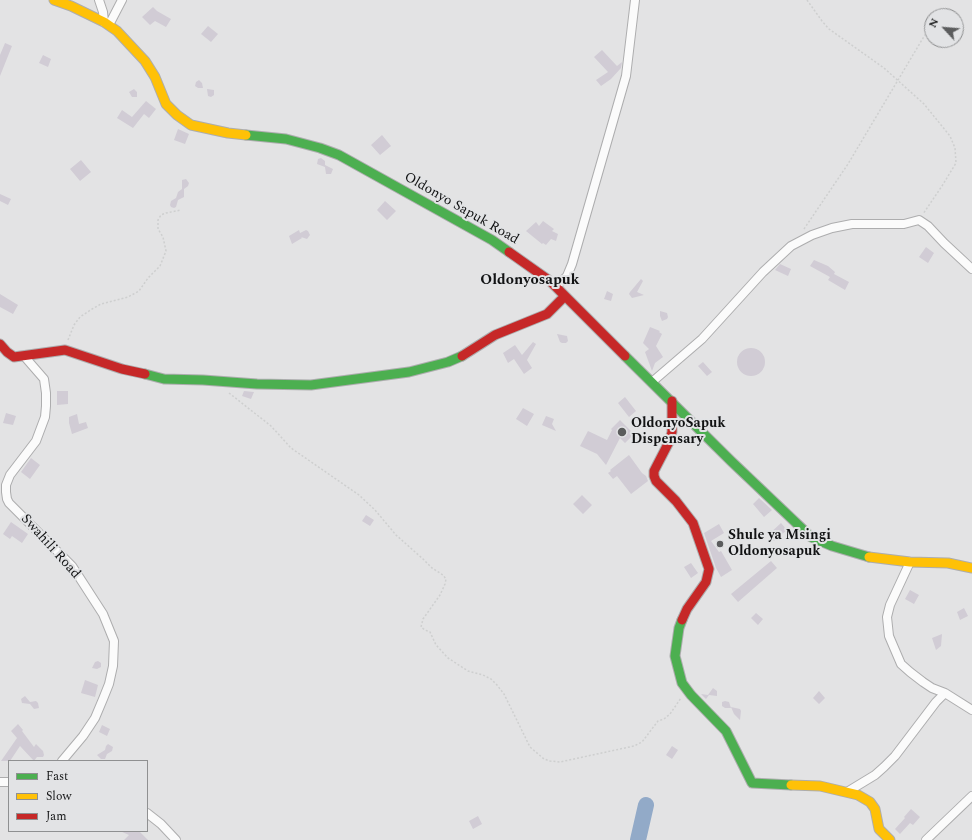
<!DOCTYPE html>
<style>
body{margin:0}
#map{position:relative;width:972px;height:840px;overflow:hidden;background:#e3e3e4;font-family:Spectral,serif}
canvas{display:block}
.legend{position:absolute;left:8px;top:760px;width:140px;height:72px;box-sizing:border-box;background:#e2e3e5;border:1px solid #8f9091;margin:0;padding:5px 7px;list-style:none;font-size:12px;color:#121314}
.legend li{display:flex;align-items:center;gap:8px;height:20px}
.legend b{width:20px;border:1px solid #8f9091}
.north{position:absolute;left:924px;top:8px;width:40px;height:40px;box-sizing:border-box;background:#e2e3e5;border:1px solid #8f9091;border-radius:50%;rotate:296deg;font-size:11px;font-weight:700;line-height:16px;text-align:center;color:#121314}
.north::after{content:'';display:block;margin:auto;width:14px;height:18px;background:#5b5c5d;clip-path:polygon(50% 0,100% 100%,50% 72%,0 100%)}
</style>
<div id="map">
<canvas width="972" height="840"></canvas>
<ul class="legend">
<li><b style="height:5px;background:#4caf50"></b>Fast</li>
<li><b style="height:5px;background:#ffc107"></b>Slow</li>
<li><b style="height:5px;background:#c62828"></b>Jam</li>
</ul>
<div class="north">N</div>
</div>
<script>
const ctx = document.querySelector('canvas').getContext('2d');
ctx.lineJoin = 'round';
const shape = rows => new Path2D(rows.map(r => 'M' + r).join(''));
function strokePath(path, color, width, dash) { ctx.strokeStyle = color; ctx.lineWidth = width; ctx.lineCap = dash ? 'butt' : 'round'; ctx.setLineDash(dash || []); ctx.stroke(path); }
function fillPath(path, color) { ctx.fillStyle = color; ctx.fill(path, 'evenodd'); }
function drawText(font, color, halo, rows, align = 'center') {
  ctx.font = font + ' Spectral,serif'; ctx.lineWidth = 4; ctx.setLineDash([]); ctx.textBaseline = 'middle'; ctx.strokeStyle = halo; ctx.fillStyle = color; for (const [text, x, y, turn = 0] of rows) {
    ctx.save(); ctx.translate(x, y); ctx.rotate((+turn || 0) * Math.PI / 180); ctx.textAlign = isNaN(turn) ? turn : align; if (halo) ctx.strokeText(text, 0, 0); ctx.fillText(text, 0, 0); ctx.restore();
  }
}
strokePath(shape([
 [638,840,646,805]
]), '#92aac8', 16);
fillPath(shape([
 [153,7,157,11,171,19,166,27,155,21,150,25,142,17],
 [208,26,218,34,211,42,201,34],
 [5,43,12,46,0,76,0,55],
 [602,50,617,66,622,62,621,68,611,79,601,86,596,80,608,72,594,57],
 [43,55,51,59,48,67,39,63],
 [199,80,202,83,203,88,198,88,195,86,196,82],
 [134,89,137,92,137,97,132,97,129,92],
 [207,89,214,90,214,95,211,97,208,96],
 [146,101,156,109,149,118,144,114,133,128,117,118,122,110,132,117],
 [178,129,189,134,185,144,174,140],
 [382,135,391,146,380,155,371,145],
 [321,158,325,161,325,165,333,169,331,174,326,174,325,167,317,164,318,159],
 [81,160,91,172,80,181,70,169],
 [186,179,189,183,188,186,184,189,184,197,178,200,176,207,174,208,171,207,170,205,171,201,176,198,178,192,182,189,182,180],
 [0,194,11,199,8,205,0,201],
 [385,201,396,211,387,220,377,210],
 [543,221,554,229,552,231,558,234,556,241,551,239,546,245,543,243,542,244,526,231,536,222,539,226],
 [299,230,300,233,306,230,308,231,310,235,307,239,301,237,302,238,292,244,289,236],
 [926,247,934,253,928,263,919,257],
 [814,260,828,266,835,272,834,274,849,282,845,290,828,280,830,277,810,266],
 [780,264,791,269,788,276,775,270],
 [641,279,643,281,637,292,644,295,632,298,629,294,630,292],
 [607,291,613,294,611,301,604,299],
 [0,294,18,305,13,314,0,307],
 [660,311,667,313,668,317,667,319,662,321,660,316],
 [650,327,660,331,659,332,662,334,656,346,663,357,655,363,652,371,645,352,649,349,643,343],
 [557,334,567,336,568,341,566,343,562,343,560,342],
 [533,342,536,344,527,360,532,368,524,374,514,359,508,363,503,353,515,345,522,355],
 '737 362a14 14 0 1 1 28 0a14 14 0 1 1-28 0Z',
 [703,362,712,372,707,376,698,366],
 [57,391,68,391,68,404,57,405],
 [244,391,254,392,251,399,242,396],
 [625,397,636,411,629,417,618,403],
 [523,408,534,414,527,426,516,419],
 [6,413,16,416,13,425,3,423],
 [77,414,79,424,86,422,88,428,72,434,69,423,69,417],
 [546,416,554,419,552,424,556,431,542,425],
 [620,420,634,434,625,443,620,438,606,465,597,454,580,446,588,431,607,440,612,430,611,429],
 [629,455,642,473,646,476,648,481,631,494,617,476,613,479,608,473,611,471,610,470],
 [31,458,40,465,30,479,21,472],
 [582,495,592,505,583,514,573,504],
 [759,498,772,510,764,517,753,504],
 [366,515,374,520,370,526,362,521],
 [11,522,28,534,22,543,12,536,10,539,3,534],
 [781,523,787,530,774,541,768,535],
 [719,524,724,533,711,541,719,552,721,551,732,570,721,577,716,568,704,533],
 [771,561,777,568,738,602,731,594],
 [691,563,698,573,691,578,684,567],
 [910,590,919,595,914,604,905,599],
 [964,608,968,616,960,620,957,612],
 [756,613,763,619,758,625,751,618],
 [942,634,941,646,936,650,932,638],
 [98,661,101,663,101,667,97,669,92,668,95,662],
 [85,680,98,685,95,697,81,693],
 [713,688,717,691,717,696,709,695,706,699,701,694,708,695],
 [819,691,825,698,819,704,813,698],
 [25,696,30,702,36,701,38,703,39,708,34,709,30,704,22,703,21,699],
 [725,701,729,702,731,708,725,708,722,706,722,702],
 [731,707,740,709,741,711,740,720,734,714],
 [18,724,23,730,22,731,34,747,36,744,43,751,44,755,43,757,37,757,34,761,20,746,10,761,1,761,17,738,11,731],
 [102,725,110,729,107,736,99,732],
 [108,744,113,747,112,751,107,754,105,759,101,759,97,755,105,750,106,746],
 [672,746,678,750,672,759,666,755],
 [911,809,920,817,913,825,910,823,900,834,895,829,905,818,904,817],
 [478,816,482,824,473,829,469,821],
 [120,831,139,831,148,840,124,840,129,835]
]), '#d1ccd5');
const street = shape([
 [99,0,103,12,104,22],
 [109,25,122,0],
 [550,281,561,282,567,276,572,264,626,76,635,0],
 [24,356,44,379,46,393,46,406,45,417,36,441,10,475,6,485,6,492,7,499,9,503,72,566,103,614,114,641,113,666,109,684,103,699,95,718,83,736,62,761],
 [652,382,702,339,763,272,791,246,812,235,832,228,852,224,904,224,919,220,928,226,944,243,972,269],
 [910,562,890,605,887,617,889,636,901,664,910,672,923,682,932,688,945,693],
 [0,782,9,782],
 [847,792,875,775,884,767,895,756,936,702,945,693,972,710],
 [147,813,161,824,176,840],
 [926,840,972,796]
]);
const fast = shape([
 [246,135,286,139,320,148,339,155,492,240,509,252],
 [625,356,731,461,811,537,832,546,869,557],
 [145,374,164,379,203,380,257,384,311,385,409,372,448,362,462,356],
 [682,620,679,628,675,656,682,683,691,695,726,731,752,783,791,785]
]);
const slow = shape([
 [54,0,71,6,104,22,117,31,145,61,155,77,166,104,177,115,191,125,228,133,246,135],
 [869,557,910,562,948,563,972,568],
 [791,785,820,786,858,795,870,802,875,809,879,829,890,840]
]);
const jam = shape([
 [509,252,550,281,625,356],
 [0,344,7,352,14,357,65,350,122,369,145,374],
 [462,356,495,335,547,314,565,296],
 [672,401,672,432,669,442,654,471,654,476,656,481,676,501,693,523,709,569,706,582,687,609,682,620]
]);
strokePath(street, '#adadae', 10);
strokePath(fast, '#adadae', 11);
strokePath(slow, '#adadae', 11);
strokePath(jam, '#adadae', 11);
strokePath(shape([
 [807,0,822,21,829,29,884,68,924,104,950,136,955,148,956,163,942,186,923,214],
 [936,16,939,10],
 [804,229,848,164,932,23],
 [68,340,74,325,80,317,92,309,101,304,128,297,139,291,148,278,160,266,166,251,163,237,158,229,158,220,161,215,166,213,181,210],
 [229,393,271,426,291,448,359,495,375,510,396,535,423,559,432,568,443,575,446,579,445,584,440,595,423,619,421,627,425,630,430,632,436,645,448,658,468,671,483,675,491,679,497,685,504,694,530,747,544,759,550,761,560,762,634,746,642,742,658,721,664,719,670,714,681,698]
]), '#cecfcf', 1.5, [2, 2]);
strokePath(street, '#fbfbfb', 8);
strokePath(fast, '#4caf50', 9);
strokePath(slow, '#ffc107', 9);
strokePath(jam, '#c62828', 9);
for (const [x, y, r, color] of [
 [622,432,5,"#5b5c5d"],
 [720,544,4,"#5b5c5d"]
]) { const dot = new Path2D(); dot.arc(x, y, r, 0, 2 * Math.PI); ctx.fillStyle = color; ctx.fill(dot); strokePath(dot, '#e2e3e5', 1.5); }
drawText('14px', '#121314', '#e2e3e5', [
 ["Oldonyo Sapuk Road",461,209,30],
 ["Swahili Road",50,547,48]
]);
drawText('bold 14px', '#121314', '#e2e3e5', [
 ["OldonyoSapuk",631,424],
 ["Dispensary",631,440],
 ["Shule ya Msingi",728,536],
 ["Oldonyosapuk",728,552]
], 'left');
drawText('bold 15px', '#121314', '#e2e3e5', [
 ["Oldonyosapuk",530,281]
]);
</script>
